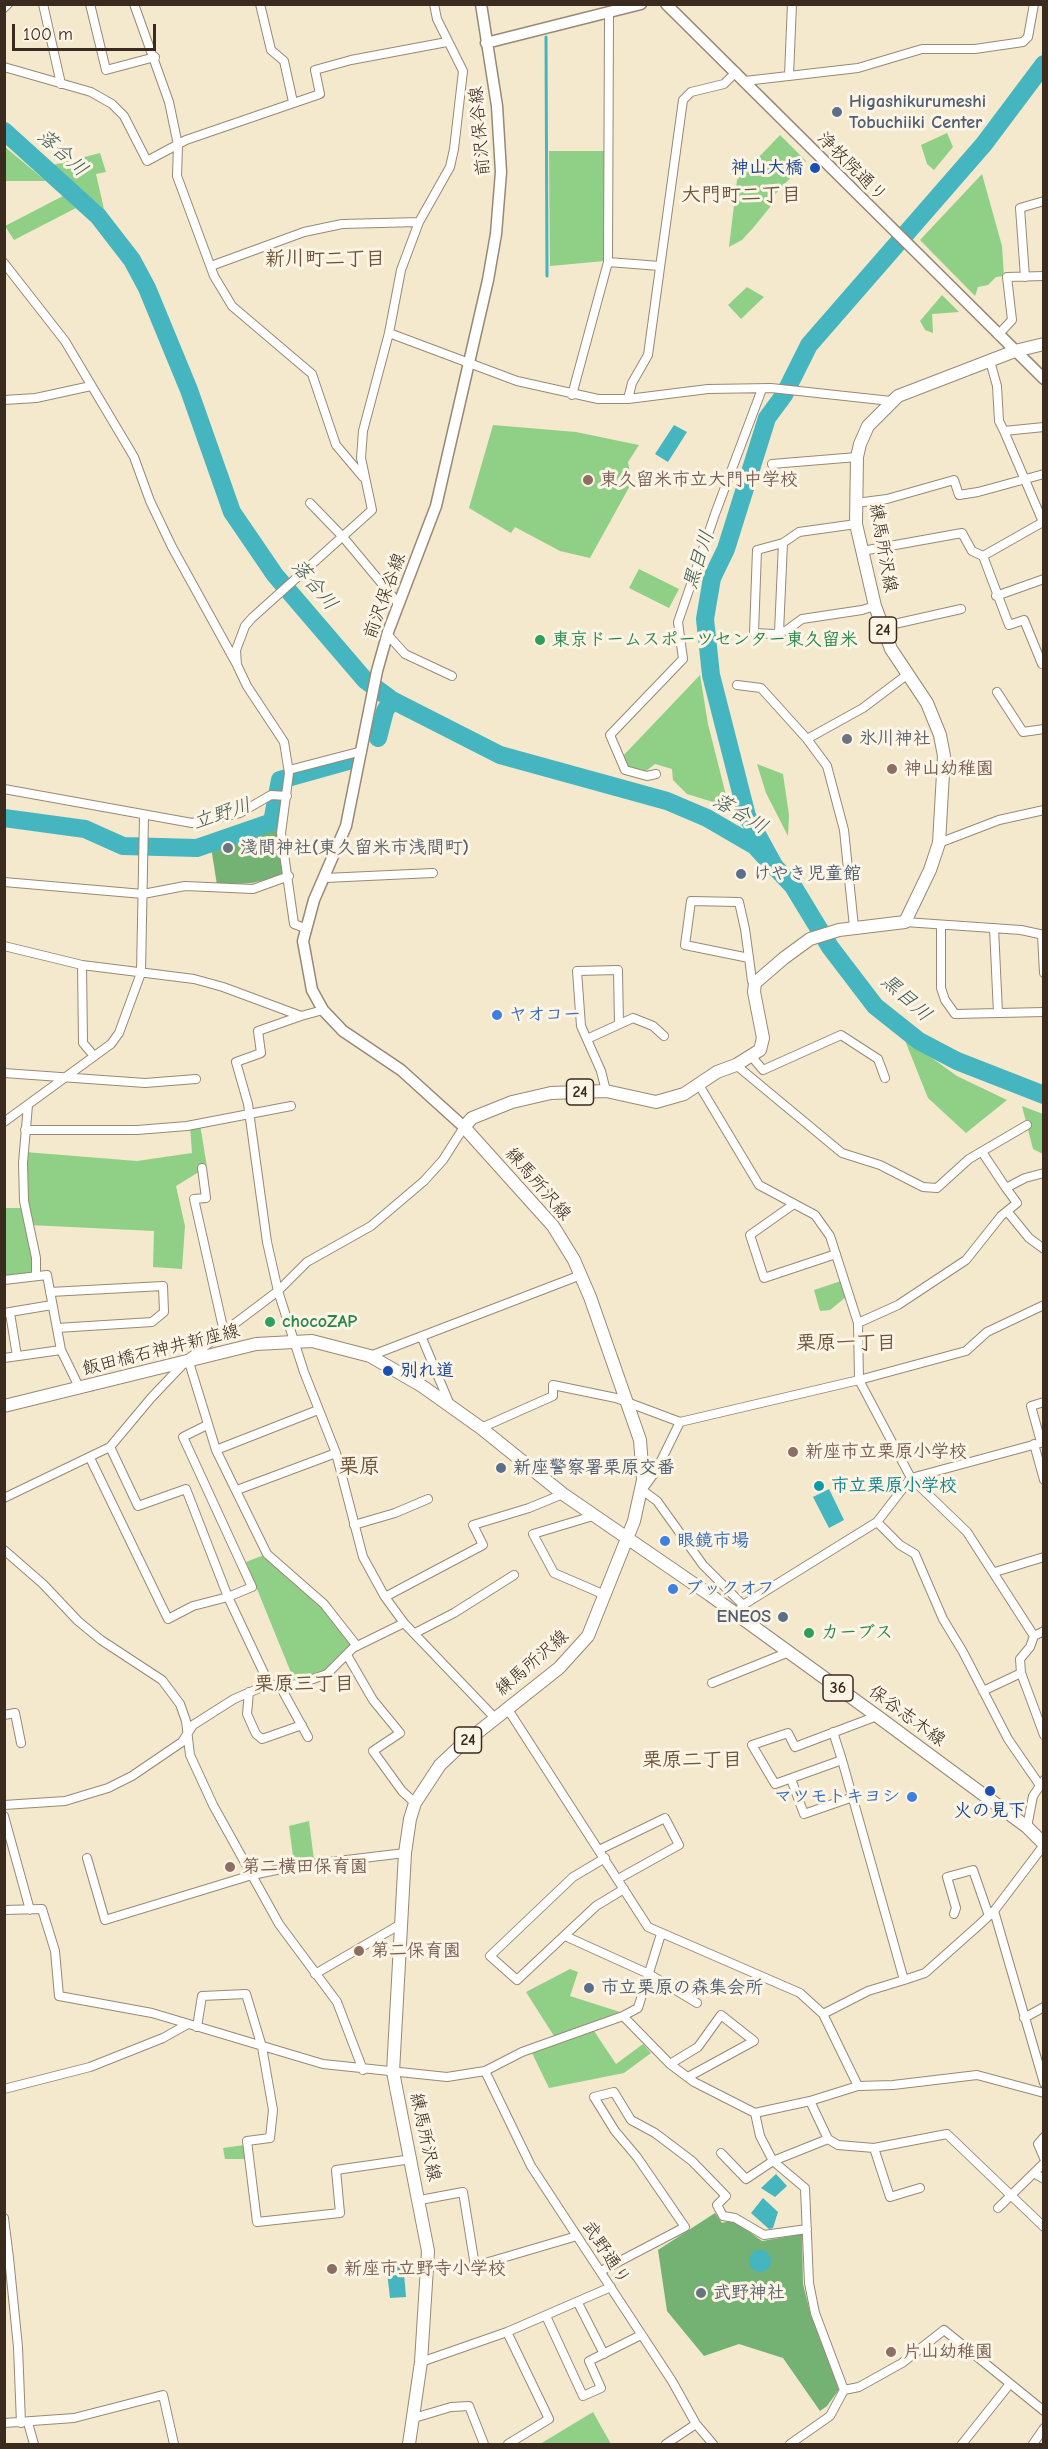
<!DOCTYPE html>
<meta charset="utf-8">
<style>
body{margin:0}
#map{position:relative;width:1048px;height:2449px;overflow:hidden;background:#f4e8cd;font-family:"Comic Neue",sans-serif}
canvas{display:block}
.frame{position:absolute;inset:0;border:6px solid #3b2a1e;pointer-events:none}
.scale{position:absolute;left:12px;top:24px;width:144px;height:27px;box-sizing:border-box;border:3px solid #3b2a1e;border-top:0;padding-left:8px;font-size:18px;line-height:21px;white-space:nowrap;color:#3b2a1e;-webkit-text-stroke:4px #fcf5e5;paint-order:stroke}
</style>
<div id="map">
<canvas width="1048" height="2449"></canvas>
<div class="frame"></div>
<div class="scale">100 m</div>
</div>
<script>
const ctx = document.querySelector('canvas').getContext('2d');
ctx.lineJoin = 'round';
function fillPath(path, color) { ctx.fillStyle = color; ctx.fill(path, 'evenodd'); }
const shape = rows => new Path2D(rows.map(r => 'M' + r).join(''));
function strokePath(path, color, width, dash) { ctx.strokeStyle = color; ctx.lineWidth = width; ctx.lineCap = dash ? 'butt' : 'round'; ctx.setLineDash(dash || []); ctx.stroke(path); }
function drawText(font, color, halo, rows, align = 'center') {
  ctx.font = font + ' "Comic Neue","Klee One",sans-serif'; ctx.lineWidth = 6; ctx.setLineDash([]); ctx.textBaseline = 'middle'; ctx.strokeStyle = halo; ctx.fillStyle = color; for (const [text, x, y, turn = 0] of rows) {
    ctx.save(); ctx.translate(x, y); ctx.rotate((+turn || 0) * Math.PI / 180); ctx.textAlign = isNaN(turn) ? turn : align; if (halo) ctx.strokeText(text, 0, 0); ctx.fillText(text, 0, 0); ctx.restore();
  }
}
fillPath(shape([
 [947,133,953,147,934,170,927,164,921,145],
 [780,135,806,161,769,201,771,206,753,228,742,240,729,247,737,180],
 [4,147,5,147,46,181,5,181],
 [549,151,608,151,605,261,550,266],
 [100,153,106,172,96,174,104,209,53,165],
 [982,174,1002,246,1004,276,996,277,988,285,978,287,975,296,920,240],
 [63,196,76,208,14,240,5,226],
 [747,287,764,297,741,319,728,305],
 [942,295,959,312,932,314,933,333,925,330,920,321],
 [493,425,576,432,639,445,628,462,632,482,590,558,560,551,515,527,511,533,469,508],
 [639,569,679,589,669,608,629,588],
 [700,675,708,724,729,807,687,794,673,780,672,769,655,764,646,771,627,766,622,757],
 [757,764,783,774,789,815,788,836,766,793],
 [904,1038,957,1076,1007,1100,966,1133,928,1098],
 [1022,1106,1043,1114,1043,1154,1033,1149],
 [200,1124,207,1167,176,1186,185,1226,182,1269,153,1267,154,1231,29,1225,36,1276,5,1280,4,1208,24,1208,25,1152,137,1161,192,1153,190,1126],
 [841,1281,846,1297,830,1310,820,1311,814,1290],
 [264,1555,323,1605,355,1645,326,1670,294,1680,246,1562],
 [309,1821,314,1860,294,1864,289,1826],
 [570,1969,578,1972,570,1996,620,2012,554,2036,526,1992],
 [594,2031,616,2064,643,2044,651,2053,624,2073,549,2088,532,2053],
 [244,2145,245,2159,225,2159,223,2148],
 [593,2412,611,2444,540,2444]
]), '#90d086');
fillPath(shape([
 [279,822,278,846,284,871,281,876,252,883,217,885,211,847],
 [715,2213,722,2223,733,2220,762,2241,802,2234,803,2284,811,2316,843,2384,827,2406,820,2411,783,2358,739,2344,704,2356,667,2311,658,2250]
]), '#74b273');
fillPath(shape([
 [674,425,687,432,668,462,655,454],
 [829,1489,844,1520,829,1528,813,1497],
 [776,2174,787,2186,775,2197,761,2188],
 [763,2198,778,2212,773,2228,769,2229,751,2213],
 '749 2261a11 11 0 1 1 22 0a11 11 0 1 1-22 0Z',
 [403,2261,406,2297,390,2298,386,2263]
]), '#45b5bf');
strokePath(shape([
 [546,37,547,276]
]), '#45b5bf', 3);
strokePath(shape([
 [1044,64,984,144,809,345,784,395,767,418,726,549,712,578,705,619,711,675,747,816,775,867,793,886,830,947,875,1006,919,1041,957,1061,1044,1095],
 [4,131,98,216,132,260,147,288,189,390,232,512,275,575,365,680,392,700,500,755,667,801,707,818,755,846,765,857],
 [378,738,385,711,392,700],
 [4,818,85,829,123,846,197,848,272,822,280,780,348,761]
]), '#45b5bf', 18);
const street = shape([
 [43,4,61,84],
 [90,4,106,70,155,57],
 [134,4,169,102,178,145,177,176,214,276,232,306,312,374,336,445,363,477],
 [260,4,271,50,284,61,293,102],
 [4,8,8,4],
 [4,67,91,92,112,104,124,116,147,161,186,140,320,94,315,70,351,60,447,42],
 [789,75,792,4],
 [745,81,858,68,922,49,975,49,1023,42,1028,37,1034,4],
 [608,262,660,266],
 [4,263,65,341,134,457,150,501,172,547,236,663],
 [211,266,304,232,342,224,419,222],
 [1025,277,1020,208,1044,201],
 [389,333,517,381,598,399,628,399,708,389,771,388,891,401],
 [998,335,1012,320,1007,277,1044,276],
 [990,361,997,386,999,421,1004,431],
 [572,395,608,262,609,14],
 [628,399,632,383,648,355,683,100,691,92,724,84,736,72],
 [4,400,36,398,91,386],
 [772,464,857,457],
 [310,503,343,537,398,603],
 [856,503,887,499,954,480,959,495,978,492,1044,474],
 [856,524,799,532,783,543,757,550,754,633,774,634,787,630,802,619,862,610,875,606],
 [862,551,962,533,972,551,983,556],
 [996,596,1044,579],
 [881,627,961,609],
 [779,632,783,543],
 [387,634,405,654,452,676],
 [1042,664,1024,620,1009,625,983,556,1043,522,1004,431,1044,427],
 [737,685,761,688,807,739,827,766,844,830,854,927],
 [997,692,1023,732,1044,729],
 [807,739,863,708,908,674],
 [289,770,362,751],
 [656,774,647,776,625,770,610,735,683,659,678,622,715,514,762,389],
 [4,789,192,823,240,813,271,795,287,796],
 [939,843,999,820,1044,810],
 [325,878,433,873],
 [4,882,143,894,185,886,253,889,289,876],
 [905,922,1021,930,1044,935],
 [941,925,941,988,945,1000,955,1014,1044,1012],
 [305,928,294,924,281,833,289,773,284,742,247,686,237,665,236,650,245,626,252,618,372,510,361,458,363,431,389,333,401,270,419,222,450,167,454,149,463,71,437,19,434,4],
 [994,928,998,1013],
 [1042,935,1044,973],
 [4,946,82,965,194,979,223,987,301,1016,323,1010],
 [749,958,685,945,691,901,739,902,745,929,749,958,752,981,755,983],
 [82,965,83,1043,94,1056],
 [301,1016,258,1031,261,1053,236,1062,248,1104,267,1242,278,1291,304,1372,336,1453,363,1557,385,1597,404,1623,495,1718],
 [587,1039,633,1018,653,1026,664,1036],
 [752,1057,763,1070,841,1035,878,1059,885,1078],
 [736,1065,842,1153,880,1165,923,1187,937,1188,969,1159,1027,1125],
 [4,1073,145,1083,196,1079],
 [699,1085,759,1185,815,1215,830,1236,858,1323,859,1380,680,1422,656,1471,642,1490,657,1501,703,1565,743,1605],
 [606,1091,601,1071,581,1026,577,971,618,970,619,1024],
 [28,1105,23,1163,24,1201,36,1258,36,1276],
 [4,1122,111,1044,119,1033,141,973,144,816],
 [25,1130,137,1130,187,1126,291,1106],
 [982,1152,1006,1188],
 [202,1168,206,1198,194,1199,224,1332],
 [794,1204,750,1235,764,1278,836,1254],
 [1007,1211,1029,1238,1044,1249],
 [4,1280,47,1275,61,1350,80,1389],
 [50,1292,163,1286,164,1312,152,1322,57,1328],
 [4,1313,52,1305],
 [10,1313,17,1356],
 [858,1323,898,1305,966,1260,1001,1216,1017,1203,1006,1188,1025,1178,1044,1173],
 [422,1338,450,1405],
 [370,1356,581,1275],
 [4,1358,61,1350],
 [188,1359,216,1450,267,1554,324,1604,357,1646],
 [481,1428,553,1396,553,1385,616,1398,680,1422],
 [1041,1442,1031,1406,1044,1402],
 [1034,1444,1044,1480],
 [110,1447,138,1506,186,1489,228,1597,269,1684],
 [216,1450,318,1410],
 [90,1458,168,1619,193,1606,228,1597,252,1587,183,1437,207,1425],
 [237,1490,336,1453],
 [4,1498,110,1447,151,1398,188,1359,278,1291,307,1262,371,1226,424,1181,443,1160,464,1127],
 [593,1516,533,1534,554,1573,605,1595],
 [877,1522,900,1545,915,1554,943,1619,963,1652,1008,1739,1039,1784],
 [354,1525,395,1513,428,1499],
 [4,1550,43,1584,78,1621,101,1640,162,1680,180,1704,186,1721,190,1755,213,1805,279,1924,337,2002,363,2070],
 [995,1572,1044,1557],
 [385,1597,483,1545,473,1525,529,1508,563,1494],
 [736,1614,743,1605,877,1522,911,1478,1044,1442],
 [415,1633,454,1613,514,1575],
 [1034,1636,1044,1631],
 [347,1655,373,1700,400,1733,373,1751,402,1791,415,1803],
 [1021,1673,1044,1735],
 [712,1683,789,1652],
 [280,1686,308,1737],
 [983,1691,1021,1673,1020,1659,1030,1647,1034,1636,967,1532,911,1478,859,1380,966,1351,987,1332,1044,1305],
 [249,1692,247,1714,256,1734,262,1739,302,1725],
 [507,1708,648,1927,800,1993,823,2014,858,2086],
 [4,1715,15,1713,21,1743],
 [877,1716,795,1747,788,1733,752,1745,775,1784,842,1760,904,1980,925,1973,979,1925,994,1911,1044,1845],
 [833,1732,842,1760],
 [791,1779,804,1814,853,1797],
 [4,1805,65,1801,108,1788,132,1776,182,1742,193,1725,234,1699,269,1684,280,1686,299,1684,327,1674,353,1648,404,1623],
 [4,1816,30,1910],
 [1027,1827,1033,1796,1044,1780],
 [599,1850,665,1818,679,1845,618,1879],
 [87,1858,105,1920,252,1875,296,1866,405,1853],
 [605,1858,573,1877,490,1956,517,1980,596,1906,624,1889],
 [4,1910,42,1909,55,1951,59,1996,152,2013,323,2064,447,2077,485,2071,522,2052,623,2016,638,2008,661,1934],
 [994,1911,1044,2083],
 [954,1914,956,1908,947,1877,973,1870,989,1916],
 [565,1936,649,1974,697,2003],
 [315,1974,401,1924],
 [823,2014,868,1991,904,1980],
 [623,2016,670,2064,694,2082,755,2113,810,2101,828,2139,838,2145,874,2148,947,2134,1044,2227],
 [1024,2018,1044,2007],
 [197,2027,202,1996,246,1994,262,2047,273,2110,270,2138,247,2141,257,2222,340,2213,336,2170,412,2159],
 [670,2064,698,2047,721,2015,754,2041,688,2077],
 [485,2071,531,2166,672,2381,696,2424,713,2444],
 [4,2089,90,2067,163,2038,188,2024],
 [810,2101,858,2086,893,2085,977,2075,1044,2093],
 [755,2113,760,2136,773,2161,805,2188,809,2283,815,2313,844,2390,830,2416,790,2444],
 [1044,2137,1038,2144,1044,2158],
 [874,2148,890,2197,920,2188],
 [721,2153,746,2179,773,2161,828,2139],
 [1034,2173,1044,2179],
 [420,2200,463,2192,475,2266,577,2236],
 [998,2208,1044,2163],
 [4,2218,9,2258],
 [4,2258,9,2258,18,2347,21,2423],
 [601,2271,685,2227,637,2157,615,2131,594,2097,614,2092,631,2120,655,2133,692,2161,726,2196,717,2205,723,2216,735,2218,764,2235,807,2229],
 [578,2303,604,2354],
 [546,2316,583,2396,601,2388,589,2361,641,2335],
 [507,2332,549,2419,508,2444],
 [421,2362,507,2332,611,2287],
 [844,2390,859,2387,902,2363,944,2330,1044,2411],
 [414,2418,451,2407,469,2406,484,2444],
 [4,2423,74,2418,163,2395,174,2444],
 [28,2423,34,2444],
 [666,2444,696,2424],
 [962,2444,1009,2385],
 [1033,2444,1044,2428]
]);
const secondary = shape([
 [666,4,1044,379],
 [486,43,641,4],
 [464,1127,401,1070,343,1031,323,1010,312,990,303,941,314,900,346,826,377,671,388,632,436,506,488,280,496,234,501,172,497,106,481,4]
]);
const primary = shape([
 [4,1406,256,1344,312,1341,370,1356,422,1386,481,1428,563,1494,710,1595,877,1716,1027,1827,1044,1844],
 [409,2444,421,2362,428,2251,393,2072,405,1853,410,1819,415,1803,440,1765,458,1748,559,1668,588,1636,634,1521,643,1480,640,1440,590,1297,574,1260,553,1226,464,1127,472,1118,512,1102,551,1093,606,1091,656,1102,684,1094,717,1072,736,1065,760,1050,763,1038,754,992,755,983,784,958,810,939,839,930,905,922,930,870,939,843,944,756,940,735,927,703,891,649,875,606,856,524,857,457,860,444,868,426,898,396,1015,351,1044,344]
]);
strokePath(street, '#988976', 10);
strokePath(secondary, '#988976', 13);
strokePath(primary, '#988976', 14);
strokePath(street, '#fff', 8);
strokePath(secondary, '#fff', 10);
strokePath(primary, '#fff', 12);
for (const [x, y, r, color] of [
 [837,112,6,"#5c6f8a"],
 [815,168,6,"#1a4fb4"],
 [588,480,6,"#8d6e63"],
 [540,640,6,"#2e9e5b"],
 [847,739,6,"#6b7280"],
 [892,769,6,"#8d6e63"],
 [228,848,6,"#6b7280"],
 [741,874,6,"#5c6f8a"],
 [497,1015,6,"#3f7fe0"],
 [270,1322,6,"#2e9e5b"],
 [388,1371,6,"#1a4fb4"],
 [793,1452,6,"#8d6e63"],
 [501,1468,6,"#5c6f8a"],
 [819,1486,6,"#0f9aa8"],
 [665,1541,6,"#3f7fe0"],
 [673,1589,6,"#3f7fe0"],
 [783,1617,6,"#5c6f8a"],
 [809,1633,6,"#2e9e5b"],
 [990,1791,6,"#1a4fb4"],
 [912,1797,6,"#3f7fe0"],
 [230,1867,6,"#8d6e63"],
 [359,1951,6,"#8d6e63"],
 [589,1988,6,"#5c6f8a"],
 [332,2269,6,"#8d6e63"],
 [701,2293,6,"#6b7280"],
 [891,2352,6,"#8d6e63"]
]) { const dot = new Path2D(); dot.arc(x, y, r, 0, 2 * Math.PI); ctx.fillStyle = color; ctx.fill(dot); strokePath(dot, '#fcf5e5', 2); }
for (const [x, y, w] of [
 [883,630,27],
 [580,1092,27],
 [838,1688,30],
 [468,1740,27]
]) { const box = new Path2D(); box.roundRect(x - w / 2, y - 13, w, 26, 4.5); ctx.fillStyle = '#fcf5e5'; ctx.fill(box); strokePath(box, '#3b2a1e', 1.5); }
drawText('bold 16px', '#3b2a1e', null, [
 ["24",883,630],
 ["24",580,1092],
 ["36",838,1688],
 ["24",468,1740]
]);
drawText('bold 18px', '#4e5e75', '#fcf5e5', [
 ["Higashikurumeshi",849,102],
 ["Tobuchiiki Center",849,123],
 ["けやき児童館",753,874],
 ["新座警察署栗原交番",513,1468],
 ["ENEOS",771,1617,"right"],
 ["市立栗原の森集会所",601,1988]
], 'left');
drawText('18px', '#3b2a1e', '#fcf5e5', [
 ["前沢保谷線",480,131,-95],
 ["浄牧院通り",852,167,45],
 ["練馬所沢線",883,548,80],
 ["前沢保谷線",385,596,-70],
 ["練馬所沢線",538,1184,49],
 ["飯田橋石神井新座線",161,1350,-14],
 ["練馬所沢線",532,1663,-41],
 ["保谷志木線",907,1716,36],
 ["練馬所沢線",425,2137,78],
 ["武野通り",606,2253,57]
]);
drawText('bold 18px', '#164399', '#fcf5e5', [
 ["神山大橋",803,168],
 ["別れ道",400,1371,"left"],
 ["火の見下",990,1811,"center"]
], 'right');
drawText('bold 18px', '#785e54', '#fcf5e5', [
 ["東久留米市立大門中学校",600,480],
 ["神山幼稚園",904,769],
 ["新座市立栗原小学校",805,1452],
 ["第二横田保育園",242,1867],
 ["第二保育園",371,1951],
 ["新座市立野寺小学校",344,2269],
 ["片山幼稚園",903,2352]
], 'left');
drawText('bold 18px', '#27864d', '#fcf5e5', [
 ["東京ドームスポーツセンター東久留米",552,640],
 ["chocoZAP",282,1322],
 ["カーブス",821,1633]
], 'left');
drawText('bold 18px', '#5b616d', '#fcf5e5', [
 ["氷川神社",859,739],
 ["淺間神社(東久留米市浅間町)",240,848],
 ["武野神社",713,2293]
], 'left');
drawText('bold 18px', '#366cbe', '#fcf5e5', [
 ["ヤオコー",509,1015],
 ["眼鏡市場",677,1541],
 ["ブックオフ",685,1589],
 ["マツモトキヨシ",900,1797,"right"]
], 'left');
drawText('bold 18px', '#0d838f', '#fcf5e5', [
 ["市立栗原小学校",831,1486]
], 'left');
drawText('italic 20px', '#3e5b56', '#fcf5e5', [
 ["落合川",62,153,42],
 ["黒目川",699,560,-72],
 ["落合川",314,585,50],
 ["立野川",222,814,-18],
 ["落合川",740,814,31],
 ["黒目川",906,998,42]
]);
drawText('bold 20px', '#6d543a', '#fcf5e5', [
 ["大門町二丁目",741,195],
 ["新川町二丁目",325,259],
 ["栗原一丁目",846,1343],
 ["栗原三丁目",304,1684],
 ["栗原二丁目",692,1760]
]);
drawText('bold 21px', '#6d543a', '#fcf5e5', [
 ["栗原",359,1467]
]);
</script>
